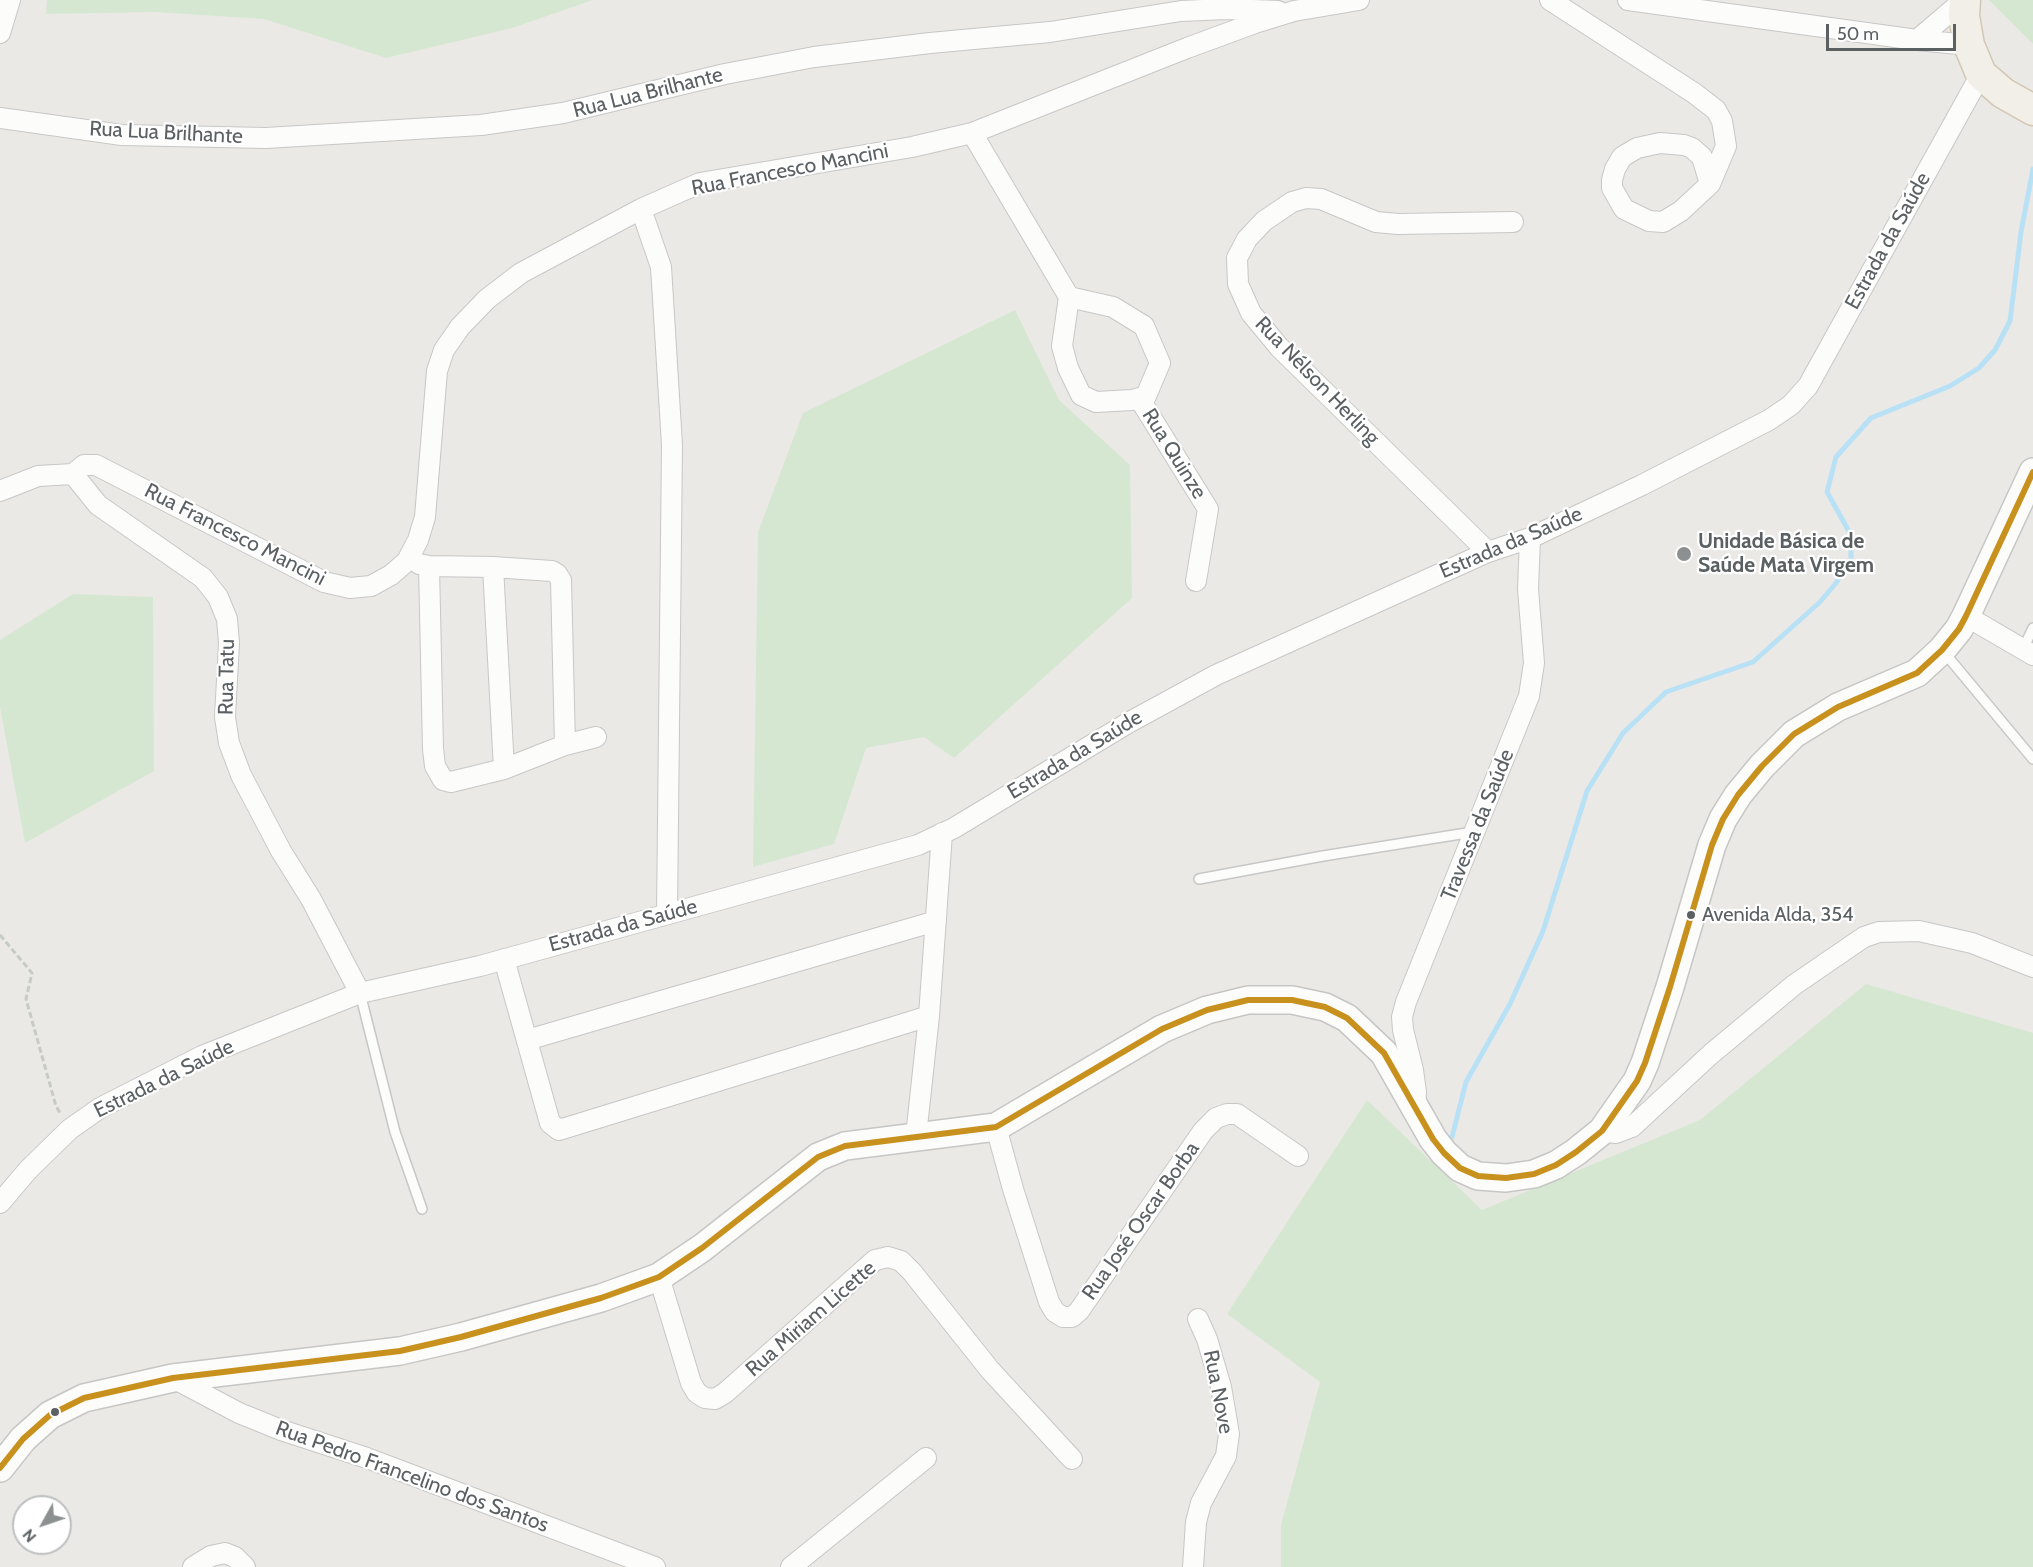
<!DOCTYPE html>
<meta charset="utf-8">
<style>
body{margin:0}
#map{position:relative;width:2033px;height:1567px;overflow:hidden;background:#ebe9e6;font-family:Cabin,sans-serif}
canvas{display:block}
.north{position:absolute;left:12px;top:1495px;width:60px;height:60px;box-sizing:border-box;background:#fff;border:2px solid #bdbfc1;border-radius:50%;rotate:230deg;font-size:16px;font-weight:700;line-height:24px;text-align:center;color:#5b6063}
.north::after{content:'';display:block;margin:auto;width:21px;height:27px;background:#8d9091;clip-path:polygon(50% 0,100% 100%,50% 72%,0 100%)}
.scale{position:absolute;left:1826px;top:24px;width:130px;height:27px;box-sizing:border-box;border:3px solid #5b6063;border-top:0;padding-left:8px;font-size:18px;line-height:21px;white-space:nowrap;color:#5b6063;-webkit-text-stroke:4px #fff;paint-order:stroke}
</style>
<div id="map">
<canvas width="2033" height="1567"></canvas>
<div class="north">N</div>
<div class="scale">50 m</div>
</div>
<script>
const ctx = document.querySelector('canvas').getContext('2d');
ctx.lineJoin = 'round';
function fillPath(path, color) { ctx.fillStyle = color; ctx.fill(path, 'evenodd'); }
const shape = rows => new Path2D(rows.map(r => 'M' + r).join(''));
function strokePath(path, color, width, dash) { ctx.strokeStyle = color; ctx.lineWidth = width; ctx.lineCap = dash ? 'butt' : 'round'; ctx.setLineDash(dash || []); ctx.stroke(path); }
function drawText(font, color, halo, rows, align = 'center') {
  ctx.font = font + ' Cabin,sans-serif'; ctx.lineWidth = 4.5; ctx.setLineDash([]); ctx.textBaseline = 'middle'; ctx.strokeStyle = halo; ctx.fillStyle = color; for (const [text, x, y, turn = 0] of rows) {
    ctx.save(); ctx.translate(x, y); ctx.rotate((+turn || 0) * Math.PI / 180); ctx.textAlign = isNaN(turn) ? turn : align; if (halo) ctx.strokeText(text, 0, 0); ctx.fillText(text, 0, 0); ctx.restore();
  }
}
fillPath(shape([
 [47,0,593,0,512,28,386,58,264,19,154,12,46,14],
 [1989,0,2033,0,2033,44],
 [1015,310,1059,400,1130,465,1132,598,954,758,924,737,866,748,834,844,753,867,758,532,803,413],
 [73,594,153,597,154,771,25,843,0,707,0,640],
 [1866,984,2033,1033,2033,1567,1281,1567,1281,1525,1320,1382,1227,1314,1367,1100,1482,1210,1700,1120]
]), '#d5e7d1');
strokePath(shape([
 [1452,1137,1466,1082,1510,1004,1543,931,1587,791,1623,733,1666,692,1753,662,1820,602,1836,583,1851,559,1851,535,1827,492,1836,457,1871,418,1950,386,1979,368,1995,350,2010,321,2021,232,2033,169]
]), '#b9e1f6', 5);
const lane = shape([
 [2023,649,2033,628],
 [1943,651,2033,759],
 [1199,879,1323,856,1473,832],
 [360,993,395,1132,422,1209]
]);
const street = shape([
 [1550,0,1694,93,1716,110,1722,121,1726,146,1710,184,1681,211,1663,222,1649,221,1624,209,1612,188,1612,180,1615,169,1622,157,1637,148,1660,143,1684,145,1692,148,1702,157,1710,184],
 [1628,0,1917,40,1969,45],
 [0,33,10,0],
 [1917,40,1964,0],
 [0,118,122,135,266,138,481,125,563,113,725,74,814,57,930,43,1050,32,1181,11,1226,9,1278,11],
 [972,133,1069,297,1062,346,1068,368,1081,395,1096,402,1132,400,1146,396,1160,363,1144,326,1113,307,1069,297],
 [641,209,661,267,672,445,667,914],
 [1139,398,1208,509,1196,581],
 [73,474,84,465,96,465,324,582,350,588,371,586,391,575,407,561,418,540,425,517,437,371,444,350,460,327,487,299,521,273,641,209,700,183,912,147,972,133,1187,48,1255,23,1294,11,1359,0],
 [0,491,38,476,73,474,98,505,203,578,218,597,227,619,229,643,225,717,229,743,241,775,281,851,311,899,360,993],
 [1488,552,1279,347,1251,313,1238,284,1237,258,1247,239,1264,221,1292,202,1306,198,1321,199,1376,222,1398,224,1513,222],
 [419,564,429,566,493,567,552,571,557,574,561,580,565,745],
 [429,566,433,749,435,766,443,780,451,782,504,769,565,745,596,737],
 [493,567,504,769],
 [1966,616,2033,655],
 [504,959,550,1123,559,1130,929,1016],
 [527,1040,936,921],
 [1415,1106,1416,1092,1413,1070,1403,1030,1402,1017,1406,1002,1529,696,1534,663,1528,589,1530,538],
 [996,1127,1013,1189,1049,1302,1055,1312,1063,1317,1072,1317,1079,1311,1203,1131,1216,1118,1227,1114,1237,1114,1298,1156],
 [1602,1131,1616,1133,1632,1127,1711,1054,1794,985,1864,937,1879,932,1919,931,1972,943,2033,967],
 [916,1136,929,1016,942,833],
 [0,1203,28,1170,70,1129,100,1108,202,1056,360,993,480,966,918,845,954,828,1128,723,1216,675,1488,552,1530,538,1642,485,1769,420,1791,405,1808,386,1981,74],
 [659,1277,691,1383,697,1393,705,1398,715,1399,725,1393,875,1260,888,1257,901,1261,912,1272,990,1370,1072,1459],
 [173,1378,239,1413,281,1430,367,1458,655,1567],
 [193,1567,211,1556,225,1553,235,1557,245,1567],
 [791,1567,926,1458],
 [1193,1567,1196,1522,1201,1503,1226,1456,1229,1434,1221,1387,1207,1339,1198,1319]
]);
const secondary = shape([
 [0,1468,23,1439,50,1415,84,1398,173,1378,400,1351,461,1337,601,1298,659,1277,702,1248,818,1157,845,1146,996,1127,1162,1029,1207,1010,1248,1000,1292,1000,1325,1007,1347,1018,1384,1053,1433,1139,1444,1153,1460,1168,1478,1176,1506,1178,1534,1174,1556,1165,1576,1152,1602,1131,1637,1081,1645,1063,1670,987,1712,845,1723,819,1738,795,1762,766,1794,734,1838,707,1917,673,1942,650,1959,629,1966,616,2033,472]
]);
const primary = shape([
 [1965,0,1964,16,1969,45,1981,74,2003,93,2033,110]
]);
strokePath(lane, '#c7c7c7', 12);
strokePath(street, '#c7c7c7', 22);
strokePath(secondary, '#c6c6c5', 30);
strokePath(primary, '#d3c7b4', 33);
strokePath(shape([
 [0,935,32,973,26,999,56,1106,60,1113]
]), '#c6cbc8', 3, [6, 3]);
strokePath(lane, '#fcfcfb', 9);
strokePath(street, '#fcfcfb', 20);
strokePath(secondary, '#fcfcfb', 27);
strokePath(primary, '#f2efe8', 30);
strokePath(shape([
 [0,1468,23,1439,50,1415,84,1398,173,1378,400,1351,461,1337,601,1298,659,1277,702,1248,818,1157,845,1146,996,1127,1162,1029,1207,1010,1248,1000,1292,1000,1325,1007,1347,1018,1384,1053,1433,1139,1444,1153,1460,1168,1478,1176,1506,1178,1534,1174,1556,1165,1576,1152,1602,1131,1637,1081,1645,1063,1670,987,1712,845,1723,819,1738,795,1762,766,1794,734,1838,707,1917,673,1942,650,1959,629,1966,616,2033,472]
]), '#c8911e', 6);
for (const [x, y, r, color] of [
 [1684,554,8,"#8d9091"],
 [1691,915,5,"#5b6063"],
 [55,1412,5,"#5b6063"]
]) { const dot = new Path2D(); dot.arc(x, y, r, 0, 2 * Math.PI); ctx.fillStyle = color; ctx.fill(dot); strokePath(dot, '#fff', 2); }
drawText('20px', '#5b6063', '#fff', [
 ["Avenida Alda, 354",1702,915]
], 'left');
drawText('21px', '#5b6063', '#fff', [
 ["Rua Lua Brilhante",648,93,-14],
 ["Rua Lua Brilhante",166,133,3],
 ["Rua Francesco Mancini",790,170,-11],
 ["Estrada da Saúde",1888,241,-61],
 ["Rua Nélson Herling",1317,381,46],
 ["Rua Quinze",1174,454,58],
 ["Rua Francesco Mancini",235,535,27],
 ["Estrada da Saúde",1511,543,-23],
 ["Rua Tatu",227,677,-89],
 ["Estrada da Saúde",1075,755,-31],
 ["Travessa da Saúde",1478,825,-68],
 ["Estrada da Saúde",623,926,-15],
 ["Estrada da Saúde",164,1079,-26],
 ["Rua José Oscar Borba",1141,1221,-55],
 ["Rua Miriam Licette",811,1319,-41],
 ["Rua Nove",1218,1392,79],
 ["Rua Pedro Francelino dos Santos",412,1477,20]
]);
drawText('bold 21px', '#5b6063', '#fff', [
 ["Unidade Básica de",1698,542],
 ["Saúde Mata Virgem",1698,566]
], 'left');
</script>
